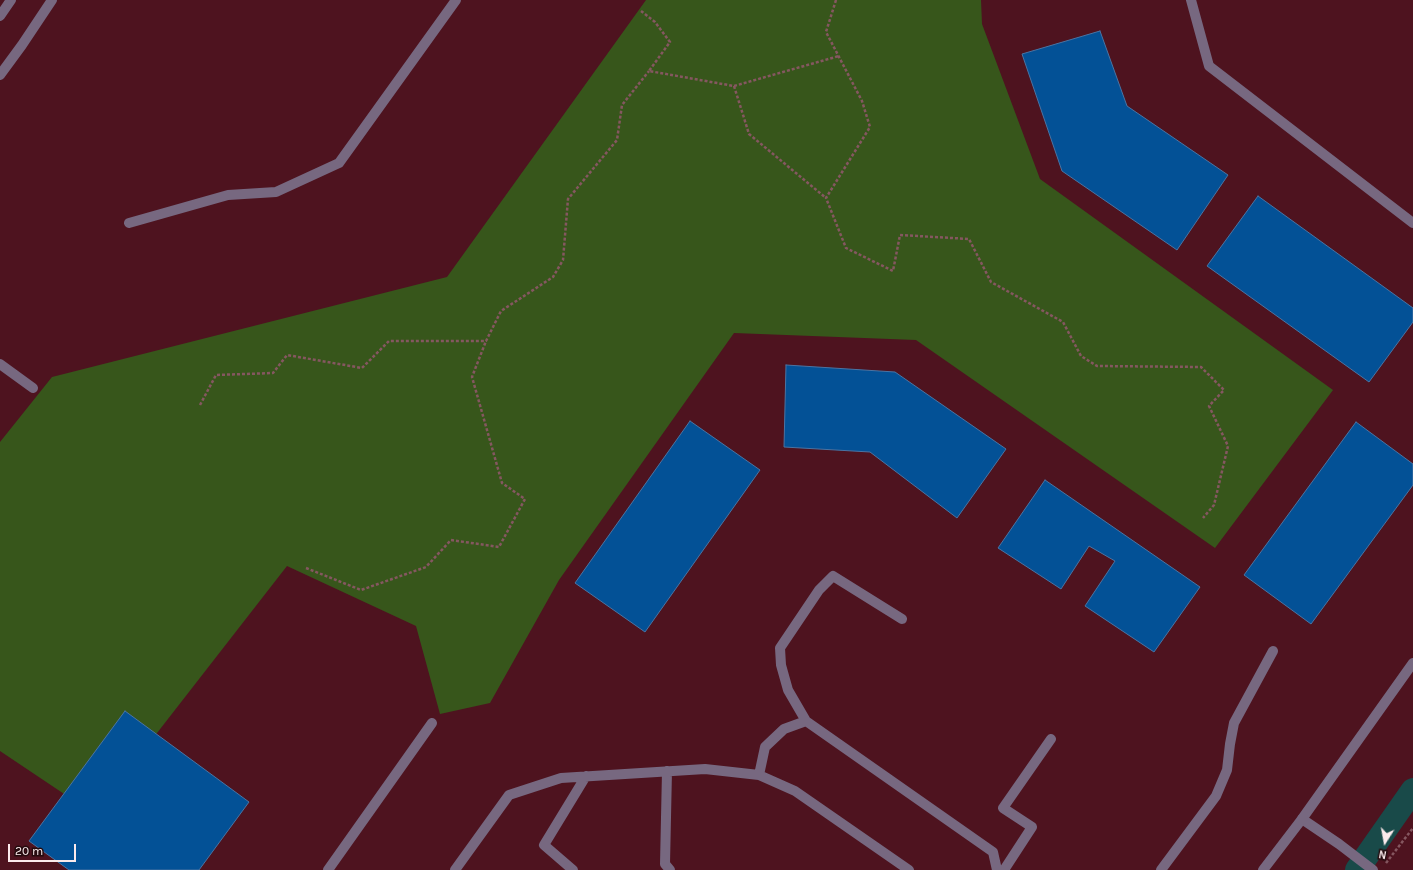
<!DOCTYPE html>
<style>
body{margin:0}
#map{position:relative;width:1413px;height:870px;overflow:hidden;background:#4e131f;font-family:Karla,sans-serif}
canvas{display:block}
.north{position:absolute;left:1365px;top:822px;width:40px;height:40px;-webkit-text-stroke:3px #240b0e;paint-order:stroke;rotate:191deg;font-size:11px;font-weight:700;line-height:16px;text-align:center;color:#fbeaec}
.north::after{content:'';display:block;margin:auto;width:14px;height:18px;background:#fbeaec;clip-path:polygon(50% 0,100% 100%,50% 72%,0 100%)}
.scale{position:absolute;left:8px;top:844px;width:68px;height:18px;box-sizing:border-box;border:2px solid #fbeaec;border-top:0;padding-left:5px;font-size:12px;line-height:14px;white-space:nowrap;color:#fbeaec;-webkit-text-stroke:3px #240b0e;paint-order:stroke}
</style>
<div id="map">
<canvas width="1413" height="870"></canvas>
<div class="north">N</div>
<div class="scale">20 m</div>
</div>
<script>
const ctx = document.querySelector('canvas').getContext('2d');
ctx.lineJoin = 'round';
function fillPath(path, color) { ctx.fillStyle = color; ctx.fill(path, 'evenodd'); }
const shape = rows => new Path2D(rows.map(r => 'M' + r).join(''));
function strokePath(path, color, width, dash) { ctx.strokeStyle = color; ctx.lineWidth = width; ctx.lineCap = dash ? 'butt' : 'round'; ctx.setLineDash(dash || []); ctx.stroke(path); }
fillPath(shape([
 [646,0,981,0,982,24,1040,179,1333,390,1215,548,916,340,734,333,559,580,490,703,440,714,416,626,287,566,94,814,0,751,0,442,52,377,447,277]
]), '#37561b');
strokePath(shape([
 [1357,870,1413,790]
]), '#194a49', 24);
const building = shape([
 [1100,31,1127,106,1228,175,1177,250,1062,171,1022,54,1100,31],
 [1258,196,1413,308,1413,322,1369,382,1207,266,1258,196],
 [786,365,895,372,1006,449,957,518,870,452,784,447,786,365],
 [690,421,760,470,645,632,575,583,690,421],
 [1356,422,1413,464,1413,485,1311,624,1244,575,1356,422],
 [1045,480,1200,587,1154,652,1085,606,1115,561,1089,546,1061,589,998,548,1045,480],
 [125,711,249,802,199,870,69,870,29,841,125,711]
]);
fillPath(building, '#035196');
strokePath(building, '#4a74a3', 1);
strokePath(shape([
 [836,0,826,32,862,101,870,127,826,198,846,248,893,271,900,235,969,239,991,282,1063,322,1081,356,1097,366,1201,367,1224,390,1209,406,1228,446,1214,505,1203,518],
 [641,11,655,22,670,42,649,71,734,86,839,56],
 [734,86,749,134,826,198],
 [200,405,216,375,273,373,287,355,362,368,389,341,486,341,501,311,553,277,563,260,568,199,617,140,622,105,649,71],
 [306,568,361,590,426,567,451,540,499,547,525,499,502,483,472,377,486,341],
 [1386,863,1413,828]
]), '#855760', 2.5, [3, 2]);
strokePath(shape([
 [1191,0,1209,66,1413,223],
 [129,223,228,195,276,192,339,163,456,0],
 [0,364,33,388],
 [806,721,788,690,781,665,780,648,819,590,833,576,902,619],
 [667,771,665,864,670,870],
 [759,775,765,747,784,729,806,721,993,852,997,870],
 [1302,819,1339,844,1373,870],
 [455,870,509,795,561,778,705,769,759,775,795,791,909,870],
 [573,870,544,845,586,776],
 [1004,870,1032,827,1003,808,1051,739],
 [1161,870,1216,796,1227,770,1230,744,1234,723,1273,651]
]), '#776880', 10);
strokePath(shape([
 [0,16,11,0],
 [0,75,22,45,52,0],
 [328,870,432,723],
 [1263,870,1302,819,1413,663]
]), '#776880', 10);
</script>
